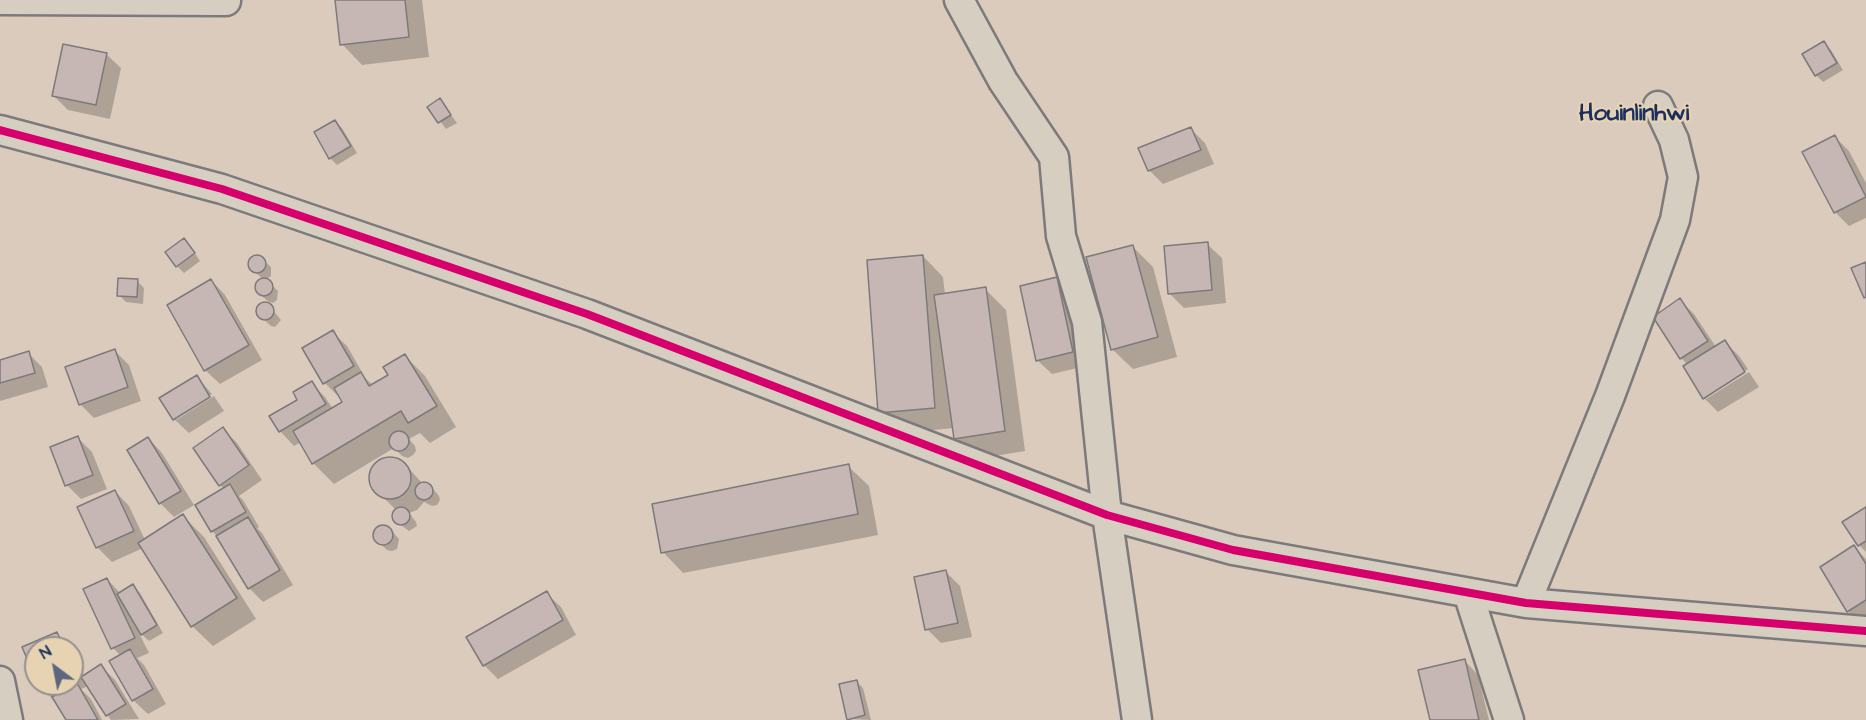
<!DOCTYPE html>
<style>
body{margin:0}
#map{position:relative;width:1866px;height:720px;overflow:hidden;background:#dacbbc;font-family:"Architects Daughter",sans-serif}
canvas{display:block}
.north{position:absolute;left:24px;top:636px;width:60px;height:60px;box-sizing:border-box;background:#e7d3b2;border:2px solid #959190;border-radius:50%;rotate:328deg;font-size:16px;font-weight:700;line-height:24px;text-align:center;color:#1b2f5e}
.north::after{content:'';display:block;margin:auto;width:21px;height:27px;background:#5e667f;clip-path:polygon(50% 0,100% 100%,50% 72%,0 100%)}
</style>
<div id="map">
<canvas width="1866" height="720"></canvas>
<div class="north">N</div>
</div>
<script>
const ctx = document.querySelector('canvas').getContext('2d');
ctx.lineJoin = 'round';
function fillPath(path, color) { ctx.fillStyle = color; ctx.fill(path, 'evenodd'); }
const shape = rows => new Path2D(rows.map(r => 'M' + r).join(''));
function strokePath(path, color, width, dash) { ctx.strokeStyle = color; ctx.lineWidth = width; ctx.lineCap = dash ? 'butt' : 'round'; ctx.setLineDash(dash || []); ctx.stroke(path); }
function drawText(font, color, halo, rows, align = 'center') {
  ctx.font = font + ' "Architects Daughter",sans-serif'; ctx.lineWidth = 4.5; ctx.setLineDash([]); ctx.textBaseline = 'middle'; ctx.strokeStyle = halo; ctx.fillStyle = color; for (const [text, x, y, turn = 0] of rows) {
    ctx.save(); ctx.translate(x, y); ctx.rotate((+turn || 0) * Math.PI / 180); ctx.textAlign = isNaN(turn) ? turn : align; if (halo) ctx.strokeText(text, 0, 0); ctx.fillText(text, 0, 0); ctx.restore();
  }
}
fillPath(shape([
 [337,0,422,0,429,57,362,65,342,44],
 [1824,43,1831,50,1843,70,1823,82,1816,75],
 [106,54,121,68,110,119,68,110,54,96],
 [440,100,457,123,446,129,430,107],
 [335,121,342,128,357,153,337,165,330,158],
 [1191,129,1205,143,1214,164,1163,184,1149,170],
 [1835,137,1849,151,1866,183,1866,218,1849,226,1835,212],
 [1207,244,1222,258,1226,303,1184,308,1170,294],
 [191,247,200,261,184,273,177,266],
 [1133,247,1153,267,1177,357,1133,369,1112,349],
 [255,256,260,257,271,267,271,276,266,280,278,291,277,300,273,303,269,302,257,292,258,282,263,279,250,268,249,263],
 [923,256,943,277,945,295,985,289,1006,310,1025,451,976,459,956,438,954,428,901,433,880,412],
 [1057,279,1071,293,1086,366,1052,374,1037,360],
 [211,280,225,295,262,360,220,384,205,370],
 [137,281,144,288,143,304,126,302,119,295],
 [1680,300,1694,314,1716,347,1725,342,1739,356,1748,369,1706,395,1706,399,1749,372,1759,387,1718,412,1704,398,1688,365,1681,358],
 [263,304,268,304,281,320,275,327,271,326,259,315,258,311],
 [332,332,347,346,366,379,373,385,390,375,405,356,425,376,456,427,430,443,420,433,409,439,415,446,416,451,413,455,408,458,402,456,394,448,334,484,314,464,301,442,294,446,280,431,311,383,325,397,333,409,344,402,340,396,339,397,325,383],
 [115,351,129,365,141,401,94,418,80,404],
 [28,353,42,367,48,387,0,401,0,361],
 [197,377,212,394,176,417,176,420,214,396,224,411,189,433,174,419],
 [223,429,237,443,262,480,239,496,243,500,259,527,257,528,262,533,293,585,263,602,249,588,220,539,212,531,197,506,224,489,220,485],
 [78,438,92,452,107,489,81,499,67,485],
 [148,438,162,453,194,505,174,517,160,503],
 [387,458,396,459,404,463,423,484,429,484,439,496,440,500,437,505,432,506,424,502,417,510,409,513,416,522,417,526,409,531,397,522,394,518,396,510,372,486,370,477,373,468,379,462],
 [848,466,869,486,878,535,683,573,663,552],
 [115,491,129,506,145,540,183,516,204,537,256,619,213,646,192,626,143,548,112,562,97,547],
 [1866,508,1866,552,1859,545],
 [383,526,388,527,399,539,397,549,392,551,387,550,375,538,375,533,378,528],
 [1854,547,1866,559,1866,623,1862,625,1848,611],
 [946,572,960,586,972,637,941,643,927,629],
 [107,579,121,594,133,586,140,593,163,633,149,641,138,631,149,653,137,658,144,665,166,704,148,714,133,700,121,656,113,648],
 [546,593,561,607,576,635,498,679,484,665],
 [57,634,71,648,36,648,36,676,24,648],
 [72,649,84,677,101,666,115,680,139,719,111,720,88,686,81,689,91,699,102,720,67,720,54,701,39,684,72,684],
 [1464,660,1478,675,1489,720,1431,720],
 [856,681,863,688,871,720,849,719]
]), '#0003');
const building = shape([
 [335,0,405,0,409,37,340,45,335,0],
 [1824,41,1837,63,1815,76,1802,54,1824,41],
 [63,44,107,53,96,105,52,96,63,44],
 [440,98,451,115,438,123,427,107,440,98],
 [335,120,351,146,329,159,314,132,335,120],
 [1191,127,1201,150,1148,171,1138,148,1191,127],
 [1835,135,1866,197,1834,213,1802,152,1835,135],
 [184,238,195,253,176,267,165,252,184,238],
 [1208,242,1212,290,1168,294,1164,246,1208,242],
 [1133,245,1158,337,1111,350,1086,257,1133,245],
 [923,255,935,408,878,413,867,260,923,255],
 '248 264a9 9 0 1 1 18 0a9 9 0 1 1-18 0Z',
 [1866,262,1866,297,1864,298,1851,268,1866,262],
 [1057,277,1073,352,1036,361,1020,286,1057,277],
 [118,278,138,279,137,297,117,296,118,278],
 '255 287a9 9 0 1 1 18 0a9 9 0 1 1-18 0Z',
 [211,279,249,345,204,371,167,305,211,279],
 [986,287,1005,431,954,439,934,295,986,287],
 [1680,298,1708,341,1680,359,1653,317,1680,298],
 '256 311a9 9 0 1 1 18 0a9 9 0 1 1-18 0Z',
 [333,330,354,366,323,384,302,348,333,330],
 [1725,340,1745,372,1703,399,1683,366,1725,340],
 [115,349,128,387,79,405,65,367,115,349],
 [29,351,35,373,0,383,0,360,29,351],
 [405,354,437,406,408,423,401,411,312,464,293,431,342,402,334,388,361,372,369,386,388,375,383,367,405,354],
 [197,375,210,397,173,420,159,398,197,375],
 [312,381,326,404,279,432,269,416,297,400,293,392,312,381],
 [223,427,249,465,219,486,193,448,223,427],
 '389 441a10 10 0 1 1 20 0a10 10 0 1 1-20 0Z',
 [78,436,93,475,65,486,50,447,78,436],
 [148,437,181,491,159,504,127,450,148,437],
 '369 478a21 21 0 1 1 42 0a21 21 0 1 1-42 0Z',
 [849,464,858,514,661,553,652,504,849,464],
 '415 491a9 9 0 1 1 18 0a9 9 0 1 1-18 0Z',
 [230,484,246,512,211,532,195,505,230,484],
 [115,490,134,531,96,548,77,507,115,490],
 [1866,507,1866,541,1858,546,1842,522,1866,507],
 '392 516a9 9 0 1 1 18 0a9 9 0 1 1-18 0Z',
 [183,514,237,598,191,627,138,543,183,514],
 [248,517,280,570,248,589,216,536,248,517],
 '373 535a10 10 0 1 1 20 0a10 10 0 1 1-20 0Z',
 [1854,545,1866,564,1866,600,1847,612,1820,567,1854,545],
 [946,570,958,623,925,630,914,577,946,570],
 [107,578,135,638,111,649,83,589,107,578],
 [133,584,157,625,141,635,117,594,133,584],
 [547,591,563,620,483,666,466,637,547,591],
 [57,632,64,648,36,648,36,680,22,647,57,632],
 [130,649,153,689,132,701,109,661,130,649],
 [1465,659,1479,720,1430,720,1418,670,1465,659],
 [101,664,126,704,106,716,81,677,101,664],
 [857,680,865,715,847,720,839,684,857,680],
 [77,683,98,720,66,720,52,697,77,683]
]);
fillPath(building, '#c7b7b4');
strokePath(building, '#7d7a7c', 1.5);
const minor = shape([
 [0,0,226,1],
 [959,0,1003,81,1054,157,1061,236,1087,322,1107,515,1137,720],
 [0,130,222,189,587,314,1107,515,1233,550,1526,603,1866,631],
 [1468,593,1509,720],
 [1526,603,1610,396,1675,220,1683,177,1674,140,1658,106],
 [0,681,8,720]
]);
strokePath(minor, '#7d7a7c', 33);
strokePath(minor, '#d7cec2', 28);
strokePath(shape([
 [0,130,222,189,587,314,1107,515,1233,550,1526,603,1866,631]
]), '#d6006c', 8);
drawText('bold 24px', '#1b2f5e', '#e7d3b2', [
 ["Houinlinhwi",1634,115]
]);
</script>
